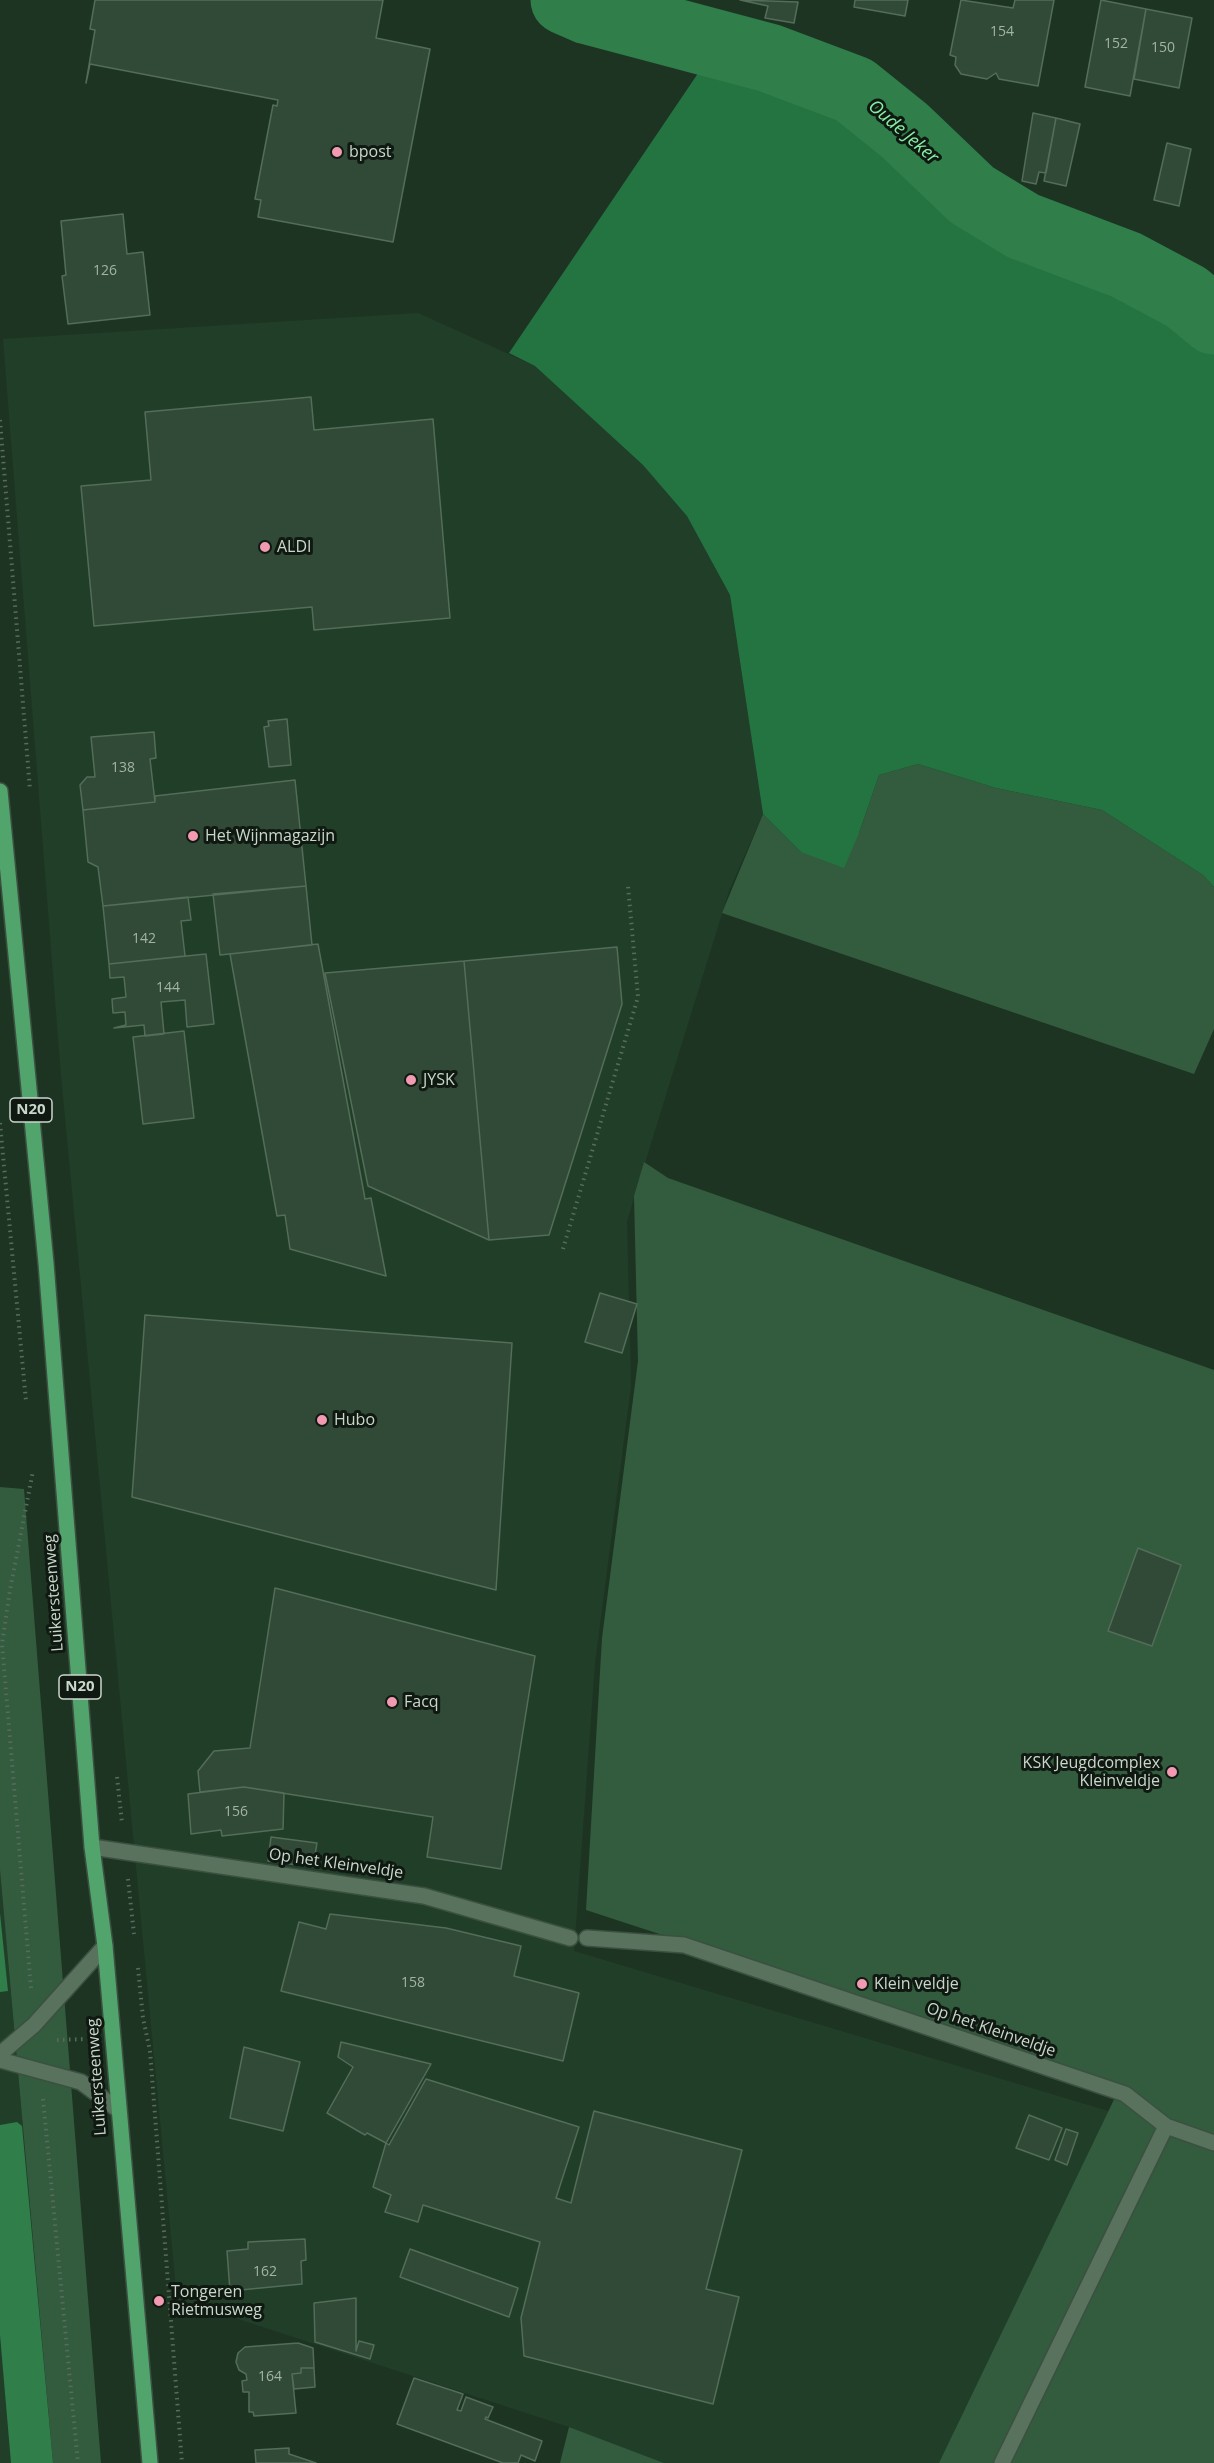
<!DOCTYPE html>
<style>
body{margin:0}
canvas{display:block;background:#1d3423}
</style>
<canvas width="1214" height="2463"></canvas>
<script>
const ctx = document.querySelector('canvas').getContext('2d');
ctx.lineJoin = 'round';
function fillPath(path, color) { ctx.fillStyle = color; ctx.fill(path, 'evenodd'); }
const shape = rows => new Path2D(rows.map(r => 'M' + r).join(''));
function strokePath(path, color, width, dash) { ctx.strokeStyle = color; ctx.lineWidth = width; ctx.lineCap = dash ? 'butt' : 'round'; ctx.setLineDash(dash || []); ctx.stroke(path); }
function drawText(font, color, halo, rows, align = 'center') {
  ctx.font = font + ' "Open Sans",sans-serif'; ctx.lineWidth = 6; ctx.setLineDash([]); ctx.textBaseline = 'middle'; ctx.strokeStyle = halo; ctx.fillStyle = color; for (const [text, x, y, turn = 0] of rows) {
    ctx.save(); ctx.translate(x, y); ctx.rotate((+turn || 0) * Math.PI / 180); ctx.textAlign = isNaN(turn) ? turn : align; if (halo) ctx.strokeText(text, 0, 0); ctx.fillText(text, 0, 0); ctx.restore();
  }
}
fillPath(shape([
 [418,313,535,366,643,465,687,515,730,595,763,814,729,891,627,1221,631,1386,595,1663,574,1951,1115,2113,944,2463,664,2463,569,2427,177,2299,61,1075,3,339],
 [0,1870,53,2463,0,2463]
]), '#203e28');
fillPath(shape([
 [918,764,996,788,1102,810,1203,875,1214,887,1214,1029,1194,1074,722,913,763,814,801,852,859,833,879,775],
 [644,1162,668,1178,1214,1370,1214,2463,939,2463,1121,2085,586,1910,602,1638,638,1361,634,1196],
 [0,1487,24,1489,101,2463,53,2463,0,1870],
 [569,2427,664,2463,560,2463]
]), '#325c3d');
fillPath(shape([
 [707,60,805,89,1214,344,1214,887,1203,875,1102,810,996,788,918,764,879,775,859,833,844,868,801,852,763,814,730,595,687,516,643,465,535,366,509,353]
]), '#247441');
fillPath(shape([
 [0,1913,8,1991,0,1992],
 [17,2122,22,2126,53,2463,11,2463,0,2335,0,2125]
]), '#307e4a');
strokePath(shape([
 [565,0,588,10,769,58,854,90,905,131,972,195,1023,226,1126,265,1186,297,1214,320]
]), '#307e4a', 69);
const building = shape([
 [95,0,383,0,376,38,430,49,393,242,258,217,261,200,255,199,273,105,277,106,278,100,90,64,86,83,95,30,90,29,95,0],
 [740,0,798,2,794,23,765,18,768,6,740,0],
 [855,0,908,0,905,16,854,7,855,0],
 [961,0,1013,8,1015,0,1054,0,1038,86,999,79,996,73,987,79,961,74,955,65,956,57,950,55,961,0],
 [1101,0,1146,9,1130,96,1085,87,1101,0],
 [1146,9,1192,18,1179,88,1134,79,1146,9],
 [1033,113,1056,118,1046,173,1039,172,1036,184,1022,181,1033,113],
 [1056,118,1080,124,1066,186,1044,181,1056,118],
 [1167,143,1191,149,1179,206,1154,200,1167,143],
 [123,214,127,254,143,252,150,315,68,324,62,276,66,275,61,221,123,214],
 [311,397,314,430,433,419,450,618,314,630,312,607,94,626,81,486,151,480,145,412,311,397],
 [287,719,291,765,269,767,264,727,269,726,268,721,287,719],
 [154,732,156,758,150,759,155,802,83,810,80,785,87,777,95,777,91,737,154,732],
 [295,780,306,886,103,906,98,867,88,862,83,810,155,802,155,796,295,780],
 [306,886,312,945,220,955,213,894,306,886],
 [188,897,191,920,181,921,185,956,109,964,103,906,188,897],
 [318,944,365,1199,371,1198,386,1276,290,1249,285,1215,277,1216,230,954,318,944],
 [617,947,622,1004,549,1235,489,1240,464,961,617,947],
 [206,954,214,1024,187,1027,185,1000,161,1002,164,1034,145,1036,144,1025,114,1028,126,1025,125,1012,113,1013,112,999,126,997,124,977,110,978,109,964,206,954],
 [464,961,489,1240,368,1186,325,973,464,961],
 [184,1031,194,1118,143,1124,133,1037,184,1031],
 [600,1293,637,1304,622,1353,585,1342,600,1293],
 [145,1315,512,1343,496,1590,132,1497,145,1315],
 [1138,1548,1181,1565,1152,1646,1108,1631,1138,1548],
 [275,1588,535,1656,501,1869,427,1857,433,1817,244,1787,200,1792,198,1771,214,1751,250,1748,275,1588],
 [244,1787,284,1793,283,1829,222,1836,221,1830,191,1834,188,1794,244,1787],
 [271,1837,317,1843,313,1867,268,1861,271,1837],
 [330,1914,446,1928,521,1946,514,1976,579,1993,563,2061,281,1991,299,1922,326,1929,330,1914],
 [341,2042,431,2064,386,2143,367,2133,365,2135,327,2113,353,2067,338,2057,341,2042],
 [244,2047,300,2062,283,2131,230,2118,244,2047],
 [426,2079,579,2127,556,2198,571,2203,594,2111,742,2150,706,2289,739,2297,713,2404,524,2356,521,2318,540,2242,423,2205,418,2222,385,2212,391,2195,373,2187,386,2143,389,2145,426,2079],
 [1029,2115,1062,2128,1049,2160,1016,2148,1029,2115],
 [1066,2129,1078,2133,1067,2165,1055,2160,1066,2129],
 [305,2239,306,2260,301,2261,302,2284,230,2291,227,2251,248,2249,248,2242,305,2239],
 [410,2249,518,2288,509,2317,400,2277,410,2249],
 [356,2298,356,2351,359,2341,374,2345,370,2359,315,2342,314,2303,356,2298],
 [298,2343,313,2348,314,2368,301,2368,301,2373,292,2374,296,2413,254,2416,253,2412,249,2412,249,2392,243,2392,242,2381,247,2380,246,2374,239,2370,236,2362,238,2353,245,2347,298,2343],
 [301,2368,314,2368,315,2387,294,2389,292,2374,301,2373,301,2368],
 [414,2378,463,2394,457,2410,461,2411,466,2397,493,2407,488,2418,486,2417,485,2419,542,2441,535,2461,521,2455,518,2463,503,2463,397,2424,414,2378],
 [289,2448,289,2454,316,2463,256,2463,255,2450,289,2448]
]);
fillPath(building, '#314937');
strokePath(building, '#536d59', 1.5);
const minor = shape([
 [92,1847,424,1896,570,1938],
 [587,1938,684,1945,1125,2094,1166,2126,1214,2143],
 [0,2054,34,2025,105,1946],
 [0,2060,81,2082,117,2109],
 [1002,2463,1166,2126]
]);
const major = shape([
 [0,791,46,1263,92,1847,105,1946,150,2463]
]);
strokePath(minor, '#3c5041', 18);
strokePath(major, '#3c5041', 18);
strokePath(shape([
 [0,420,30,790],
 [0,1123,26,1401],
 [563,1249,638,997,628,886],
 [117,1777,122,1823],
 [128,1879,134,1934],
 [138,1968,143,2018,150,2051,182,2463],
 [31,1988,2,1644,10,1590,33,1471],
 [57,2040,86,2039],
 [43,2099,78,2463]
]), '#586c5d', 4, [1.5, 4.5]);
strokePath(minor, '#58725e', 15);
strokePath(major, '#51a46c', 15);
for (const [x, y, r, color] of [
 [337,152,6,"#f19ab2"],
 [265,547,6,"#f19ab2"],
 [193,836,6,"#f19ab2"],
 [411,1080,6,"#f19ab2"],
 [322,1420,6,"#f19ab2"],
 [392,1702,6,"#f19ab2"],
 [1172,1772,6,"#f19ab2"],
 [862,1984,6,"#f19ab2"],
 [159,2301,6,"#f19ab2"]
]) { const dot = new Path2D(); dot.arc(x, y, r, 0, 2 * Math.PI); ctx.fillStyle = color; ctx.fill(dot); strokePath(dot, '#0f1911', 2); }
drawText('14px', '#a3b4a6', null, [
 ["154",1002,32],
 ["152",1116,44],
 ["150",1163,48],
 ["126",105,271],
 ["138",123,768],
 ["142",144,939],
 ["144",168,988],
 ["156",236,1812],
 ["158",413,1983],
 ["162",265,2272],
 ["164",270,2377]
]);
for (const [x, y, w] of [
 [31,1110,42],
 [80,1687,42]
]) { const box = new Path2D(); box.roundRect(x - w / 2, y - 12, w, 24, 4.5); ctx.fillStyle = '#0f1911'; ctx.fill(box); strokePath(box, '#c9d7cb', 1.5); }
drawText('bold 15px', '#c9d7cb', null, [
 ["N20",31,1110],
 ["N20",80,1687]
]);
drawText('16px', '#c9d7cb', '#0f1911', [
 ["bpost",349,152],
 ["ALDI",277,547],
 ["Het Wijnmagazijn",205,836],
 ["JYSK",423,1080],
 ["Hubo",334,1420],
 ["Facq",404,1702],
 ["KSK Jeugdcomplex",1160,1763,"right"],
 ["Kleinveldje",1160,1781,"right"],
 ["Klein veldje",874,1984],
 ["Tongeren",171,2292],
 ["Rietmusweg",171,2310]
], 'left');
drawText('16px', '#c9d7cb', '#0f1911', [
 ["Luikersteenweg",54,1593,-94],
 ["Op het Kleinveldje",336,1864,8],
 ["Op het Kleinveldje",991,2030,19],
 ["Luikersteenweg",97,2077,-94]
]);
drawText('italic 18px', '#87efa4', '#0f1911', [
 ["Oude Jeker",903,132,41]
]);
</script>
